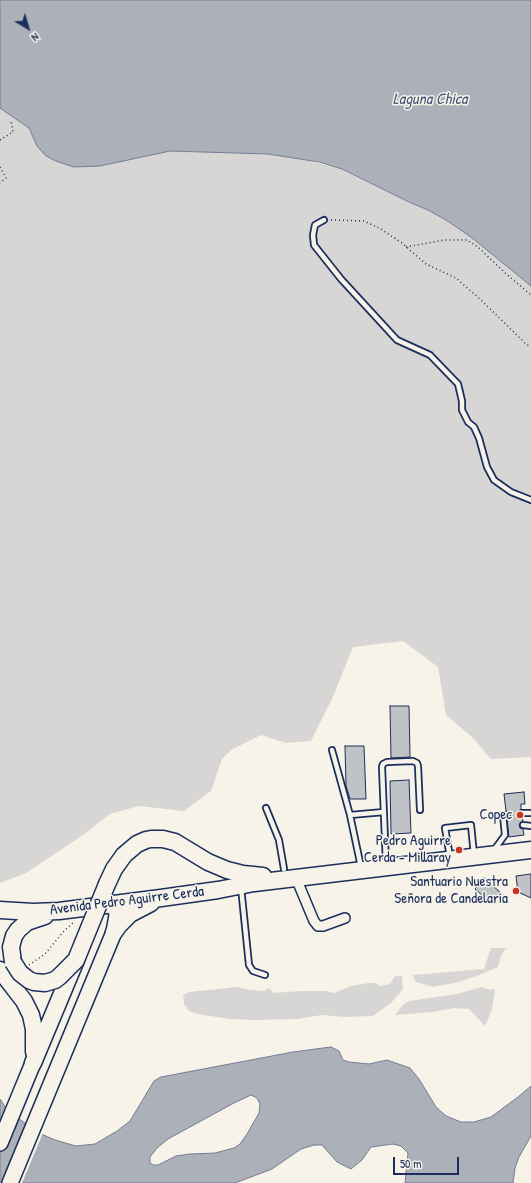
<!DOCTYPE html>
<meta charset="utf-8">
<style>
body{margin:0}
#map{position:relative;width:531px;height:1183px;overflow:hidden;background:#f7f3e8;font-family:"Patrick Hand",sans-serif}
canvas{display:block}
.north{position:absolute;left:8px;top:8px;width:40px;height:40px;-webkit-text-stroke:3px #f7f3e8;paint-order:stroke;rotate:142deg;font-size:11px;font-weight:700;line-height:16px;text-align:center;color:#1b2f5e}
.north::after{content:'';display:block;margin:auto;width:14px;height:18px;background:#1b2f5e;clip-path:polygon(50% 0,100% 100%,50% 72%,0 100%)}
.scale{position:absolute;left:393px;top:1157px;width:66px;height:18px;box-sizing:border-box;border:2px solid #1b2f5e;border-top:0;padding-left:5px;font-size:12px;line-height:14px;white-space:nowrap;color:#1b2f5e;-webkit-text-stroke:3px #f7f3e8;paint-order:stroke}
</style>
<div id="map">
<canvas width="531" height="1183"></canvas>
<div class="north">N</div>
<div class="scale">50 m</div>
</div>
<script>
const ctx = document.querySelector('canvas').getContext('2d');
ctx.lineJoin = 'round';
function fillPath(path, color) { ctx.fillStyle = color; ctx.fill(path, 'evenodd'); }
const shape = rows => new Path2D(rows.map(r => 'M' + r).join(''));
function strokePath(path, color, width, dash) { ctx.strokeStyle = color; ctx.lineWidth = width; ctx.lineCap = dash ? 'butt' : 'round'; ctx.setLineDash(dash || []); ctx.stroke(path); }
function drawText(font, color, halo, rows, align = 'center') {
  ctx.font = font + ' "Patrick Hand",sans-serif'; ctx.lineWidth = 3; ctx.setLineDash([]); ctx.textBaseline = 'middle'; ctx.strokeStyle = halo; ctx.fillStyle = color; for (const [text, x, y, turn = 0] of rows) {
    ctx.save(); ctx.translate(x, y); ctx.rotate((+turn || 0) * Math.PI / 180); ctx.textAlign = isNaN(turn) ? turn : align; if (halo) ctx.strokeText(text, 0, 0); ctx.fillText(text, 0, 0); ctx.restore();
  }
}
fillPath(shape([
 [0,108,29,128,37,146,74,167,100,166,170,151,268,154,297,158,341,169,411,203,428,210,446,220,471,237,531,286,531,757,491,759,474,739,446,715,438,667,403,641,353,647,332,699,311,741,286,743,261,735,231,750,222,759,211,791,184,811,139,806,110,814,83,835,26,873,0,883],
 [491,948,506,948,501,956,498,967,479,975,459,982,433,987,416,982,412,975,484,969],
 [395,976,402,976,403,989,391,1003,373,1016,345,1017,322,1015,297,1019,254,1020,230,1019,197,1014,189,1011,184,1004,183,995,189,992,237,987,250,990,264,991,269,988,274,993,300,991,326,991,334,993,351,986,369,983,376,983,380,986,390,984],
 [482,987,490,990,495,989,492,1010,485,1026,469,1009,454,1008,432,1012,395,1015,403,1005,409,1001,457,994]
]), '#d7d6d4');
const water = shape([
 [0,0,531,0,531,286,471,237,446,220,428,210,411,203,342,169,319,162,268,154,170,151,100,166,74,167,56,161,46,156,37,146,29,128,0,108,0,0],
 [331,1047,339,1051,343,1060,349,1062,369,1064,387,1060,410,1068,419,1079,436,1107,446,1116,461,1122,474,1122,491,1117,518,1097,531,1086,531,1136,519,1157,515,1168,513,1183,405,1183,408,1153,401,1146,393,1144,371,1147,362,1160,351,1169,337,1162,322,1145,314,1145,301,1149,272,1169,235,1183,0,1183,0,1099,8,1111,39,1133,55,1140,76,1146,95,1144,117,1131,130,1121,154,1081,161,1077,293,1052,331,1047],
 [251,1095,257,1098,260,1104,259,1113,247,1134,240,1144,234,1148,215,1153,190,1154,176,1156,158,1165,153,1165,150,1163,150,1157,157,1148,168,1139,232,1104,251,1095]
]);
fillPath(water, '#acb0b9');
strokePath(water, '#727c95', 1);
fillPath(shape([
 [29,1124,43,1133,22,1183,4,1183]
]), '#f7f3e8');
const building = shape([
 [390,706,409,706,410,757,391,758,390,706],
 [345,746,364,746,366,799,350,799,346,786,345,746],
 [409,780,411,833,391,834,390,781,409,780],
 [524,792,525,804,521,804,521,809,518,813,519,815,522,817,523,821,519,825,520,828,523,829,524,835,509,837,507,819,510,817,511,815,509,812,506,811,504,794,524,792],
 [531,874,531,898,518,892,516,876,531,874],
 [484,878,501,893,493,902,487,897,485,898,475,889,484,878]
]);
fillPath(building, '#c0c3c5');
strokePath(building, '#1b2f5e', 1);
const service = shape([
 [324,220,315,225,313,235,314,245,341,279,397,340,430,355,458,384,462,401,462,410,468,422,474,427,479,438,487,467,494,480,511,492,531,500],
 [332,750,350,815,361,867],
 [266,808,279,840,284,869],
 [522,813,531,813],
 [350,815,384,812],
 [523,825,531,826],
 [494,850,505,835,503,815,507,815],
 [450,857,445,828,471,825,474,855],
 [386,864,382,767,383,764,387,762,413,761,417,763,418,766,420,810],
 [241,887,249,965,253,971,265,975]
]);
const minor = shape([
 [296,878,314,921,318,926,323,926,345,918]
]);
const primary = shape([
 [0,1143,33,1063],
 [10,1183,114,932,117,915,115,904]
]);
const trunk = shape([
 [107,884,114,869,124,855,137,844,146,840,151,839,163,839,175,842,208,862,227,870,243,874,263,876],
 [0,910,33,912,59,911,161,898,218,890,254,883,531,850],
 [114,932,119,925,130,914,151,903],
 [13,962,11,947,14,936,18,930,27,922,45,916],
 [0,970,24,1001,31,1015,34,1029,34,1052],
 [33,1063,76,960]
]);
strokePath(service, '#1b2f5e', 8);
strokePath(minor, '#1b2f5e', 12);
strokePath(primary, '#1b2f5e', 18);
strokePath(trunk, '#1b2f5e', 19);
strokePath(shape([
 [0,140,13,132,11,121],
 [0,167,6,178,0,183],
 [331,220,364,221,381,229,402,243,426,264,456,278,481,300,527,345,531,346],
 [406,247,444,240,467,240,478,247,504,272,531,295],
 [29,965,45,954,64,931,74,922]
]), '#1b2f5e', 1.5, [1, 3]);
strokePath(service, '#f7f3e8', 4.5);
strokePath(minor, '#f7f3e8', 9);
strokePath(primary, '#f7f3e8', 15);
strokePath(trunk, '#f7f3e8', 16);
const trunkBridge = shape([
 [13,962,20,973,29,980,34,982,45,983,55,980,59,977,76,960,107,884]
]);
strokePath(trunkBridge, '#1b2f5e', 19, []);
strokePath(trunkBridge, '#f7f3e8', 16);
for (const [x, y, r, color] of [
 [520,815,4,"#c8321e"],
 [459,850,4,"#c8321e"],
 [516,891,4,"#c8321e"]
]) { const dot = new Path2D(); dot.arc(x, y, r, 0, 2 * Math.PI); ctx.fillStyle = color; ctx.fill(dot); strokePath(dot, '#f7f3e8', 1.5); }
drawText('15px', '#1b2f5e', '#f7f3e8', [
 ["Copec",512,815],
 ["Pedro Aguirre",451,841],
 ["Cerda - Millaray",451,858],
 ["Santuario Nuestra",508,882],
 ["Señora de Candelaria",508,899]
], 'right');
drawText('15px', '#1b2f5e', '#f7f3e8', [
 ["Avenida Pedro Aguirre Cerda",127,901,-7]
]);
drawText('italic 16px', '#465679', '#f7f3e8', [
 ["Laguna Chica",430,100]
]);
</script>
